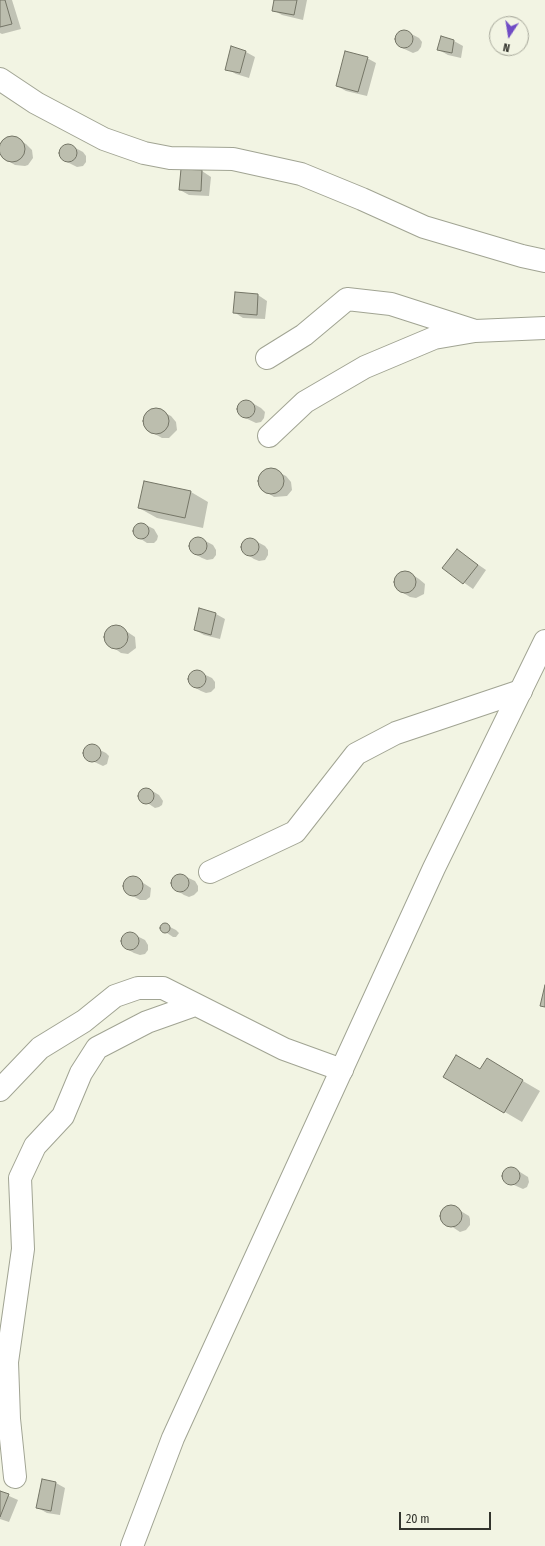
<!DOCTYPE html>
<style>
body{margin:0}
#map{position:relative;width:545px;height:1546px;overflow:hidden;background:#f2f4e3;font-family:"Fira Sans Condensed",sans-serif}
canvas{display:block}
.north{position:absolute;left:489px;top:16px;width:40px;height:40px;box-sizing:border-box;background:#f2f4e3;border:1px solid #a6a79a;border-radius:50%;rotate:192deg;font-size:11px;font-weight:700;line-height:16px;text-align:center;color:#33342d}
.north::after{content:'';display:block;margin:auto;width:14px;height:18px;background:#704cc5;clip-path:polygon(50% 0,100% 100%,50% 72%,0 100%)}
.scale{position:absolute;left:399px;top:1512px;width:92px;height:18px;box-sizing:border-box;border:2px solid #33342d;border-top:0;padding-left:5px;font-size:12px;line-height:14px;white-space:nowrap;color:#33342d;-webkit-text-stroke:3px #f2f4e3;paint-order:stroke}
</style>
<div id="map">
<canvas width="545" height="1546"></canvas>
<div class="north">N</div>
<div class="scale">20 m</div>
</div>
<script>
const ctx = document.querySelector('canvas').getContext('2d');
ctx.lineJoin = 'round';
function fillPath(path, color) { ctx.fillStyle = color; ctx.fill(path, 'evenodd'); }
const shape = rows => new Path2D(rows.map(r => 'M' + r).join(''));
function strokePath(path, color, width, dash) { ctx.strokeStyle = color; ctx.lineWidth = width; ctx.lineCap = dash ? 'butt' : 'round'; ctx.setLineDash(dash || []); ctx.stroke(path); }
fillPath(shape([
 [0,0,12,0,21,29,2,34,0,33],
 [275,0,307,0,303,20,282,15,273,10],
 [404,30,419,38,422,42,421,47,418,51,413,53,398,46,395,41,396,36,399,31],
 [442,37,454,41,463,46,461,58,448,55,439,50],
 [246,52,255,57,249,78,236,74,227,69],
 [367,58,376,63,367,96,346,91,337,86],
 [9,138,17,139,26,144,32,150,33,158,28,165,25,166,15,165,5,159,1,154,0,146,5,139],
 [68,144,83,152,86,156,86,162,83,166,77,167,63,160,60,155,60,150,63,146],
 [202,171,211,177,209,196,189,195,180,190],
 [236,294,258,295,267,301,265,319,243,318,234,312],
 [247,400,261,408,265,412,264,418,261,422,256,423,241,416,238,411,238,406,242,402],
 [157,409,171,416,176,422,177,430,169,438,162,438,153,433,145,426,144,418,149,412],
 [268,469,276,471,286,476,291,482,292,490,287,496,274,497,262,489,259,482,261,474],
 [191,492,208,502,203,528,157,518,139,508],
 [140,523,144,524,154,529,158,536,157,540,154,543,147,543,138,537,134,533,134,528],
 [198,537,213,545,216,550,216,555,213,559,207,560,202,558,193,553,190,548,190,543,193,539],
 [250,538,265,546,268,550,268,555,265,560,259,561,254,559,245,553,241,549,241,544,245,539],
 [457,550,486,570,473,589,443,568],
 [403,573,410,573,419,579,425,584,424,594,416,598,410,597,400,591,395,583,397,576],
 [200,609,216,614,225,619,220,639,204,635,195,630],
 [112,627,120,627,135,637,136,648,128,654,121,653,107,643,105,635,106,632],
 [197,671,212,678,215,682,215,688,211,692,206,693,201,691,192,686,189,681,189,676,192,672],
 [92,746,106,753,109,756,107,764,103,766,86,758,84,751,87,747],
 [144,789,149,789,159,795,163,801,162,805,159,807,155,808,140,798,139,794],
 [180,874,195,881,198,886,198,891,194,895,189,897,184,895,175,889,171,885,172,879,175,875],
 [134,877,151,888,150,897,146,900,140,900,131,895,125,888,124,882,129,878],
 [164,924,176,930,179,933,176,937,173,937,161,929,161,926],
 [131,933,145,940,148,945,148,950,145,954,140,955,134,953,125,948,122,943,122,938,125,934],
 [487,1060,540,1091,522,1122,445,1077,480,1071],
 [512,1167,528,1177,529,1182,527,1187,523,1189,505,1181,503,1176,505,1170],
 [448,1207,454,1207,469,1216,470,1219,470,1225,466,1230,460,1232,442,1220,443,1211],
 [56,1483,65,1488,60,1515,47,1513,38,1508],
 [0,1492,18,1500,9,1522,0,1519]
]), '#0003');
const building = shape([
 [0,0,5,0,12,24,0,27,0,0],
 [274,0,297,0,294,15,272,11,274,0],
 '395 39a9 9 0 1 1 18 0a9 9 0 1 1-18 0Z',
 [441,36,454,40,452,53,437,50,441,36],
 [231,46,246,51,240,73,225,70,231,46],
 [345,51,368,57,358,92,336,86,345,51],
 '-1 149a13 13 0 1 1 26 0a13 13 0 1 1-26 0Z',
 '59 153a9 9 0 1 1 18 0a9 9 0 1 1-18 0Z',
 [181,169,202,170,201,191,179,190,181,169],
 [235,292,258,294,257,315,233,313,235,292],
 '237 409a9 9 0 1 1 18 0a9 9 0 1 1-18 0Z',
 '143 421a13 13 0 1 1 26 0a13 13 0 1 1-26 0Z',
 '258 481a13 13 0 1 1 26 0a13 13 0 1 1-26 0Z',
 [144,481,191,491,185,518,138,508,144,481],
 '133 531a8 8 0 1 1 16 0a8 8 0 1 1-16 0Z',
 '189 546a9 9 0 1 1 18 0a9 9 0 1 1-18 0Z',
 '241 547a9 9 0 1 1 18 0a9 9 0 1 1-18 0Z',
 [457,549,478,565,463,584,442,568,457,549],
 '394 582a11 11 0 1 1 22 0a11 11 0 1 1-22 0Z',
 [199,608,216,613,211,635,194,630,199,608],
 '104 637a12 12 0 1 1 24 0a12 12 0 1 1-24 0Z',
 '188 679a9 9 0 1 1 18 0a9 9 0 1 1-18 0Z',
 '83 753a9 9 0 1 1 18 0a9 9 0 1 1-18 0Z',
 '138 796a8 8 0 1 1 16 0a8 8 0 1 1-16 0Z',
 '171 883a9 9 0 1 1 18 0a9 9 0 1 1-18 0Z',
 '123 886a10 10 0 1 1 20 0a10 10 0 1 1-20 0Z',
 '160 928a5 5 0 1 1 10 0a5 5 0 1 1-10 0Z',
 '121 941a9 9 0 1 1 18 0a9 9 0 1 1-18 0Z',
 [545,985,545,1007,540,1006,545,985],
 [456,1055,480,1069,487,1058,523,1080,504,1113,443,1077,456,1055],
 '502 1176a9 9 0 1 1 18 0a9 9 0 1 1-18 0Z',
 '440 1216a11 11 0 1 1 22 0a11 11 0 1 1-22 0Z',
 [42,1479,56,1482,51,1511,36,1508,42,1479],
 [0,1491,9,1494,0,1517,0,1491]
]);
fillPath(building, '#bcbeae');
strokePath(building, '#747566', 1);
const minor = shape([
 [0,79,36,103,104,139,144,153,170,158,233,159,301,174,362,199,424,227,522,256,545,261],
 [267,358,304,335,347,299,391,304,472,330],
 [269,436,305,402,365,367,434,338,475,331,545,328],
 [210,872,295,832,356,754,396,733,521,691],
 [0,1090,40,1048,84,1021,115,996,138,988,163,988,284,1049,342,1070],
 [15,1477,9,1419,7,1362,23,1249,20,1178,35,1146,63,1116,81,1073,97,1048,147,1022,195,1005]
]);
const secondary = shape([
 [132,1546,173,1438,434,868,545,641]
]);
strokePath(minor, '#a1a493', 24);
strokePath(secondary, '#a1a493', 24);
strokePath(minor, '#fff', 22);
strokePath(secondary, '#fff', 22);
</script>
